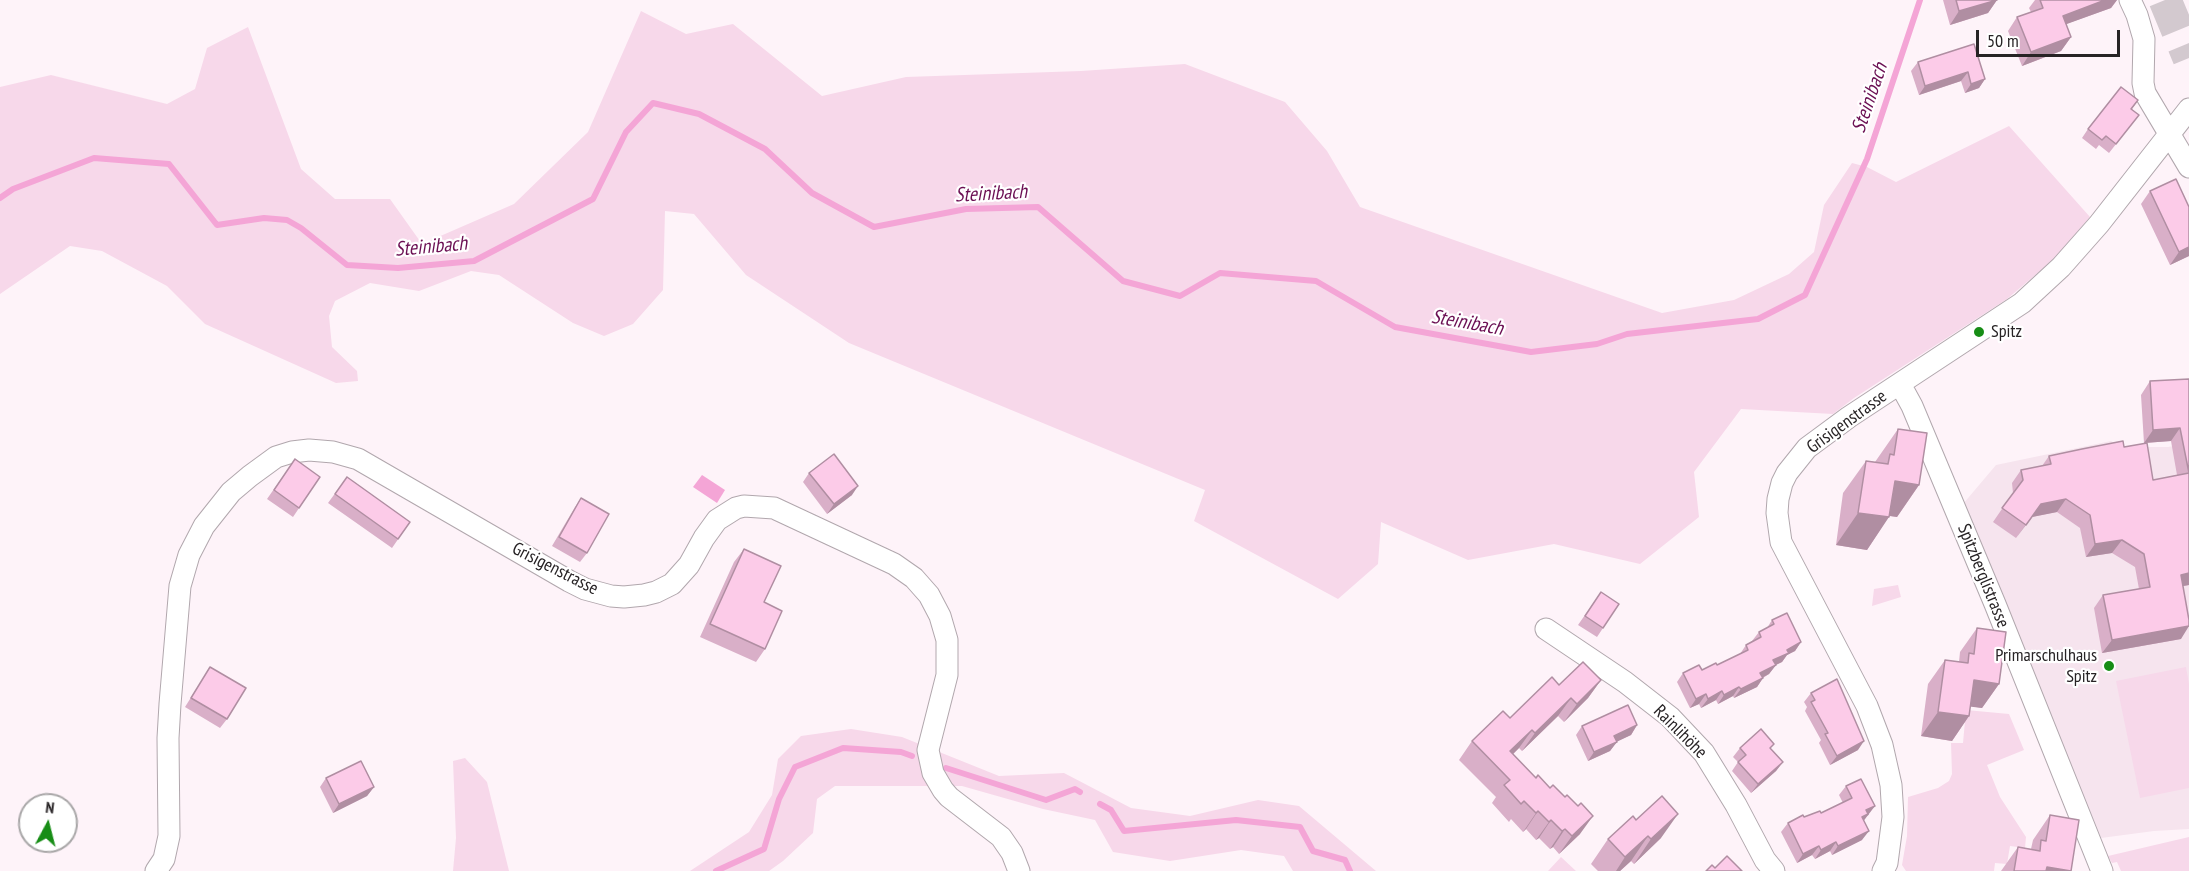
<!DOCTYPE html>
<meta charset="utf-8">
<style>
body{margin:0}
#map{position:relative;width:2189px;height:871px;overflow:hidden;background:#fef3f9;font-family:"PT Sans Narrow",sans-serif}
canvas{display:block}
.north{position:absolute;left:18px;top:793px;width:60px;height:60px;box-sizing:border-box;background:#fff;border:2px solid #a9a7a8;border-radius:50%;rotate:7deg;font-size:16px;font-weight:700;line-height:24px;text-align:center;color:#272325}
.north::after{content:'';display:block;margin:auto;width:21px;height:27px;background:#178d16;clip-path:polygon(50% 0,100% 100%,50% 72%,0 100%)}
.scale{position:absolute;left:1976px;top:30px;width:144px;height:27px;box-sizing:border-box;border:3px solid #272325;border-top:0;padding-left:8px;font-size:18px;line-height:21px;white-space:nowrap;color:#272325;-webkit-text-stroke:4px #fff;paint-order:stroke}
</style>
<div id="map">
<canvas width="2189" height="871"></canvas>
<div class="north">N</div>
<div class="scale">50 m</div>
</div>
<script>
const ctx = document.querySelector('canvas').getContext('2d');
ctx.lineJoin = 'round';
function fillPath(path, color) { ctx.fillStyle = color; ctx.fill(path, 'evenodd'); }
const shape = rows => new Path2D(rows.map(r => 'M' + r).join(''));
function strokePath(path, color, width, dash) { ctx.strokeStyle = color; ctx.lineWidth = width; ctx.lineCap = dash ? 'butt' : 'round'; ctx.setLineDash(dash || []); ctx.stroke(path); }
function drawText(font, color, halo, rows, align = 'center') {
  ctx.font = font + ' "PT Sans Narrow",sans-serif'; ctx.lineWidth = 4.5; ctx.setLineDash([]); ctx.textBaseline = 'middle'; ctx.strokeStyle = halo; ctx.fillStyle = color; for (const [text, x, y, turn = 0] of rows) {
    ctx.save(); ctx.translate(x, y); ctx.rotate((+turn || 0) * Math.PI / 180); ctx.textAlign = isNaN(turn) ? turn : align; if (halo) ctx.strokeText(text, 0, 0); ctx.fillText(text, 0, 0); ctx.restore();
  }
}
fillPath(shape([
 [2111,441,2120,447,2168,447,2189,443,2189,829,2154,831,2101,838,1963,504,1996,465]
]), '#f6e4ee');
fillPath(shape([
 [641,11,686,34,733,24,822,96,906,77,1081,71,1185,64,1285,102,1327,151,1360,207,1662,313,1734,300,1789,274,1814,252,1824,205,1852,163,1867,167,1896,182,2009,126,2090,217,2053,260,2007,299,1854,398,1833,414,1741,409,1694,472,1699,517,1640,564,1554,544,1468,560,1381,522,1378,564,1338,599,1194,521,1205,490,849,343,746,275,694,214,665,211,663,290,633,324,604,336,573,323,499,275,471,271,419,291,370,283,335,301,329,316,332,347,357,371,358,381,336,383,205,324,167,286,102,251,70,246,0,294,0,87,51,75,167,104,195,89,207,48,248,27,301,169,335,199,390,199,422,244,514,204,588,132],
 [1898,585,1901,597,1872,606,1874,589],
 [2186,667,2189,684,2189,788,2140,798,2116,681],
 [1966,710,2009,714,2024,750,1987,765,2000,797,2026,837,2025,848,2010,846,2007,864,1995,863,1994,871,1906,871,1902,865,1907,836,1908,797,1938,788,1949,781,1952,774,1951,743,1963,743],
 [851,729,902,737,999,776,1064,773,1131,808,1190,816,1258,800,1299,806,1376,871,1293,871,1284,856,1241,850,1170,861,1113,852,1095,820,1043,809,962,786,835,786,817,799,813,833,783,861,769,871,690,871,749,832,772,795,778,759,801,736],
 [465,758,487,782,509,871,453,871,456,838,453,761],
 [2189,837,2189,871,2121,871,2117,862,2112,863,2108,856],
 [1561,857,1576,871,1548,871]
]), '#f7d8ea');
fillPath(shape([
 [702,475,725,490,717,503,693,487]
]), '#f4a5d6');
strokePath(shape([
 [0,198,13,189,94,158,169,164,217,225,264,218,287,220,301,228,347,265,398,268,474,261,593,199,626,132,653,103,699,114,765,149,812,193,874,227,966,209,1038,207,1123,281,1180,296,1220,273,1316,281,1395,327,1531,352,1597,344,1627,334,1758,319,1805,295,1867,159,1920,0],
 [946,768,1046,800,1075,789,1080,792],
 [1100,804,1111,810,1124,831,1236,820,1300,827,1313,851,1345,860,1350,871],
 [716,871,764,849,779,799,795,767,843,748,901,752,912,756]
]), '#f4a5d6', 6);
strokePath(shape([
 [2165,0,2189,58]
]), '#d3c9cf', 33, [33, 16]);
const minor = shape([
 [2130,0,2137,15,2144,39,2143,83,2145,93,2189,167],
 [1900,384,1912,406,1995,604,2102,871],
 [1546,629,1625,682,1670,717,1704,753,1736,805,1765,860,1774,871],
 [156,871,164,859,169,836,168,738,170,704,180,586,189,555,204,526,231,492,250,476,276,457,292,452,309,450,333,452,358,459,569,581,585,589,611,596,624,597,644,595,656,592,672,584,689,565,704,538,717,520,736,508,744,506,774,508,894,564,914,578,929,595,940,616,947,640,947,675,928,750,933,773,943,790,949,797,1001,837,1012,853,1019,871],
 [1883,871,1887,863,1893,817,1891,785,1882,745,1867,706,1781,542,1777,513,1778,499,1782,483,1787,473,1807,448,1849,417,2022,303,2061,267,2099,224,2189,109]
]);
strokePath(minor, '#b1a7ad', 23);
strokePath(minor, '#fff', 21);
fillPath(shape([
 [1943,0,1997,0,1988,13,1950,25],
 [2035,0,2117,0,2111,8,2066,24,2071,37,2061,51,2022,66,2008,31,2017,17,2031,12,2029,8],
 [1974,44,1985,79,1979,88,1965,93,1961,81,1919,95,1911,71,1918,62],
 [2138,100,2132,109,2139,115,2109,153,2099,145,2096,149,2082,138,2088,129],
 [2150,191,2189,256,2170,265,2141,204],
 [2189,379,2189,585,2183,586,2181,639,2102,653,2094,608,2103,595,2139,589,2135,567,2112,553,2086,557,2080,528,2057,512,2032,517,2016,538,1993,522,2013,493,2012,483,2021,470,2042,466,2049,456,2124,447,2153,480,2177,475,2171,441,2144,443,2141,395,2150,381],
 [1898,429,1919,485,1897,517,1889,516,1867,550,1836,545,1843,493,1866,461,1875,462],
 [295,459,320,477,293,517,267,499],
 [809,473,852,495,827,514,803,482],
 [347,477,410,522,392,548,328,503],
 [581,498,587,553,580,562,552,546,575,507],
 [744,549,764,602,765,649,756,662,700,637,734,562],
 [1601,592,1619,604,1597,637,1578,625],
 [1772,620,1801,642,1795,651,1787,655,1782,662,1776,665,1769,674,1763,678,1757,687,1734,698,1733,696,1718,704,1716,700,1701,708,1699,704,1690,708,1677,682,1683,673,1702,670,1717,665,1740,654,1746,645,1752,641,1759,632,1767,628],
 [1977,628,1999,684,1982,708,1970,706,1969,716,1952,741,1921,736,1928,684,1945,660,1959,662,1960,652],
 [210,667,227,719,220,728,185,707],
 [1601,680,1588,698,1564,722,1558,716,1522,751,1519,748,1513,754,1580,834,1559,854,1553,847,1550,849,1539,838,1536,840,1526,829,1523,832,1511,819,1509,822,1492,803,1496,797,1459,760,1472,741,1510,718,1559,685],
 [1811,693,1858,750,1830,765,1819,743,1821,740,1805,711,1807,707,1804,702],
 [1637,725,1631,735,1617,741,1610,751,1588,761,1576,735,1582,726],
 [1740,748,1771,749,1783,762,1776,771,1751,793,1732,771,1738,762,1733,757],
 [326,778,374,787,367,796,333,813,320,787],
 [1846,786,1869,815,1866,816,1863,820,1862,840,1832,855,1830,851,1815,859,1812,855,1797,863,1781,832,1788,823,1804,817,1821,813,1843,803,1839,795],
 [2050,815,2071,871,2001,871,2018,847,2031,849,2033,840],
 [1636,820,1661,838,1634,864,1631,861,1620,871,1598,871,1591,864,1608,839]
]), '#d9afc8');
fillPath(shape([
 [1997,0,1988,13,1950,25,1959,11],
 [2105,0,2117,0,2111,8,2053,29,2063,16],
 [2071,37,2061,51,2022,66,2031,52],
 [1968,72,1961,81,1919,95,1925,86],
 [1985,79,1979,88,1965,93,1971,84],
 [2189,247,2189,256,2170,265,2179,252],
 [2180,428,2171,441,2144,443,2153,430],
 [1895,481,1919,485,1897,517,1872,513],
 [858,486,852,495,827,514,834,504],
 [2066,499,2057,512,2032,517,2016,538,2041,504],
 [1858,513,1889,517,1867,550,1836,545],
 [2122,540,2112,553,2086,557,2095,544],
 [2189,573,2189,585,2172,588,2181,575],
 [2189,626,2181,639,2102,653,2112,640],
 [1801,642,1795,651,1787,655,1782,662,1767,669,1773,660,1787,650],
 [1776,665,1769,674,1754,682,1760,673],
 [1763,678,1757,687,1734,698,1741,689],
 [1601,680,1588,698,1564,722,1577,704],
 [1974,680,1999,684,1982,708,1957,705],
 [1739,687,1733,696,1718,704,1724,695],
 [1722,691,1716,700,1701,708,1708,699],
 [1706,694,1699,704,1690,708,1696,699],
 [1571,698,1558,716,1522,751,1535,733],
 [1938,712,1969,716,1952,741,1921,736],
 [1637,725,1631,735,1608,746,1614,736],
 [1532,730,1519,748,1498,769,1510,751],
 [1864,741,1858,750,1830,765,1837,756],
 [1617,742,1610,751,1588,761,1594,752],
 [1783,762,1776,771,1751,793,1758,784],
 [374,787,367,796,333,813,339,804],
 [1875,806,1862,823,1855,826,1866,810],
 [1538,811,1526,829,1523,832,1536,813],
 [1678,814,1661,838,1634,864,1651,839],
 [1593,816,1580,834,1559,854,1572,836],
 [1551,820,1539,838,1536,840,1549,822],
 [1565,829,1553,847,1550,849,1562,831],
 [1869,831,1862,840,1832,855,1838,846],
 [1648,836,1631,861,1620,871,1616,871,1625,857],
 [1836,842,1830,851,1815,859,1821,850],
 [1819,846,1812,855,1797,863,1803,854],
 [2047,867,2071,871,2044,871]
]), '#b08ea2');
const building = shape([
 [1956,0,1997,0,1959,11,1956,0],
 [2040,0,2105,0,2063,16,2071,37,2031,52,2017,17,2043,8,2040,0],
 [1974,44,1985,79,1971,84,1968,72,1925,86,1918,62,1974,44],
 [2121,87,2138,100,2131,109,2139,115,2116,144,2106,136,2102,140,2088,129,2121,87],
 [2176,179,2189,207,2189,247,2179,252,2150,191,2176,179],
 [2189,379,2189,573,2181,575,2189,620,2189,626,2112,640,2103,595,2150,587,2144,554,2122,540,2095,544,2090,515,2066,499,2041,504,2026,525,2002,508,2023,480,2021,470,2051,464,2049,456,2082,449,2123,441,2124,447,2147,443,2153,480,2189,473,2180,428,2153,430,2150,381,2189,379],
 [1898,429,1927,433,1919,485,1895,481,1889,517,1858,513,1866,461,1888,464,1890,454,1894,455,1898,429],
 [834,454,858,486,834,504,809,473,834,454],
 [295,459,320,477,299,508,274,490,295,459],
 [347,477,410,522,398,539,335,494,347,477],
 [581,498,609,514,587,553,559,537,581,498],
 [744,549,781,566,764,602,782,611,765,649,710,624,744,549],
 [1601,592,1619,604,1603,628,1585,616,1601,592],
 [1787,613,1801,642,1787,650,1789,653,1773,660,1776,665,1760,673,1763,678,1741,689,1739,687,1724,695,1722,691,1708,699,1706,694,1696,699,1683,673,1699,665,1702,670,1716,663,1717,665,1748,650,1746,645,1761,637,1759,632,1774,624,1772,620,1787,613],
 [1977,628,2006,632,1999,684,1974,680,1969,716,1938,712,1945,660,1968,663,1969,653,1974,654,1977,628],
 [1583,662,1601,680,1577,704,1571,698,1535,733,1532,730,1510,751,1536,778,1538,775,1550,788,1553,785,1565,797,1567,795,1578,806,1581,803,1593,816,1572,836,1565,829,1562,831,1551,820,1549,822,1538,811,1536,813,1524,801,1521,804,1504,785,1510,780,1472,741,1503,711,1510,718,1552,677,1559,685,1583,662],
 [210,667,246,688,227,719,191,698,210,667],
 [1837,679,1864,741,1837,756,1825,734,1828,733,1811,702,1815,700,1811,693,1837,679],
 [1628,705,1637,725,1614,736,1617,742,1594,752,1582,726,1628,705],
 [1761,729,1774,744,1770,748,1783,762,1758,784,1738,762,1746,755,1740,748,1761,729],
 [361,761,374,787,339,804,326,778,361,761],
 [1861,779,1875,806,1866,810,1868,814,1862,817,1869,831,1838,846,1836,842,1821,850,1819,846,1803,854,1788,823,1803,815,1804,817,1820,811,1821,813,1852,798,1846,786,1861,779],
 [1662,796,1678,814,1651,839,1648,836,1625,857,1608,839,1633,816,1636,820,1662,796],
 [2050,815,2079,820,2071,871,2047,867,2046,871,2014,871,2018,847,2040,851,2041,840,2046,841,2050,815],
 [1727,856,1742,871,1706,871,1712,865,1715,868,1727,856]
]);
fillPath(building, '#fccbe8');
strokePath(building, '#b08ea2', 1.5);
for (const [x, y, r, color] of [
 [1979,332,6,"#178d16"],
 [2109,666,6,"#178d16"]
]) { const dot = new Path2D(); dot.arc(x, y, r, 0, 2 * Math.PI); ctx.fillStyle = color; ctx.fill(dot); strokePath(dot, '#fff', 2); }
drawText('18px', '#272325', '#fff', [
 ["Spitz",1991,332],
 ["Primarschulhaus",2097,656,"right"],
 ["Spitz",2097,677,"right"]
], 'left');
drawText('18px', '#272325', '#fff', [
 ["Grisigenstrasse",1847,422,-36],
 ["Grisigenstrasse",555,569,27],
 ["Spitzberglistrasse",1983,576,68],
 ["Rainlihöhe",1680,732,45]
]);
drawText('italic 20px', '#6b0f53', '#fff', [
 ["Steinibach",1870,98,-71],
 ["Steinibach",991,194,-3],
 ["Steinibach",431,247,-5],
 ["Steinibach",1467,323,10]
]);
</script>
